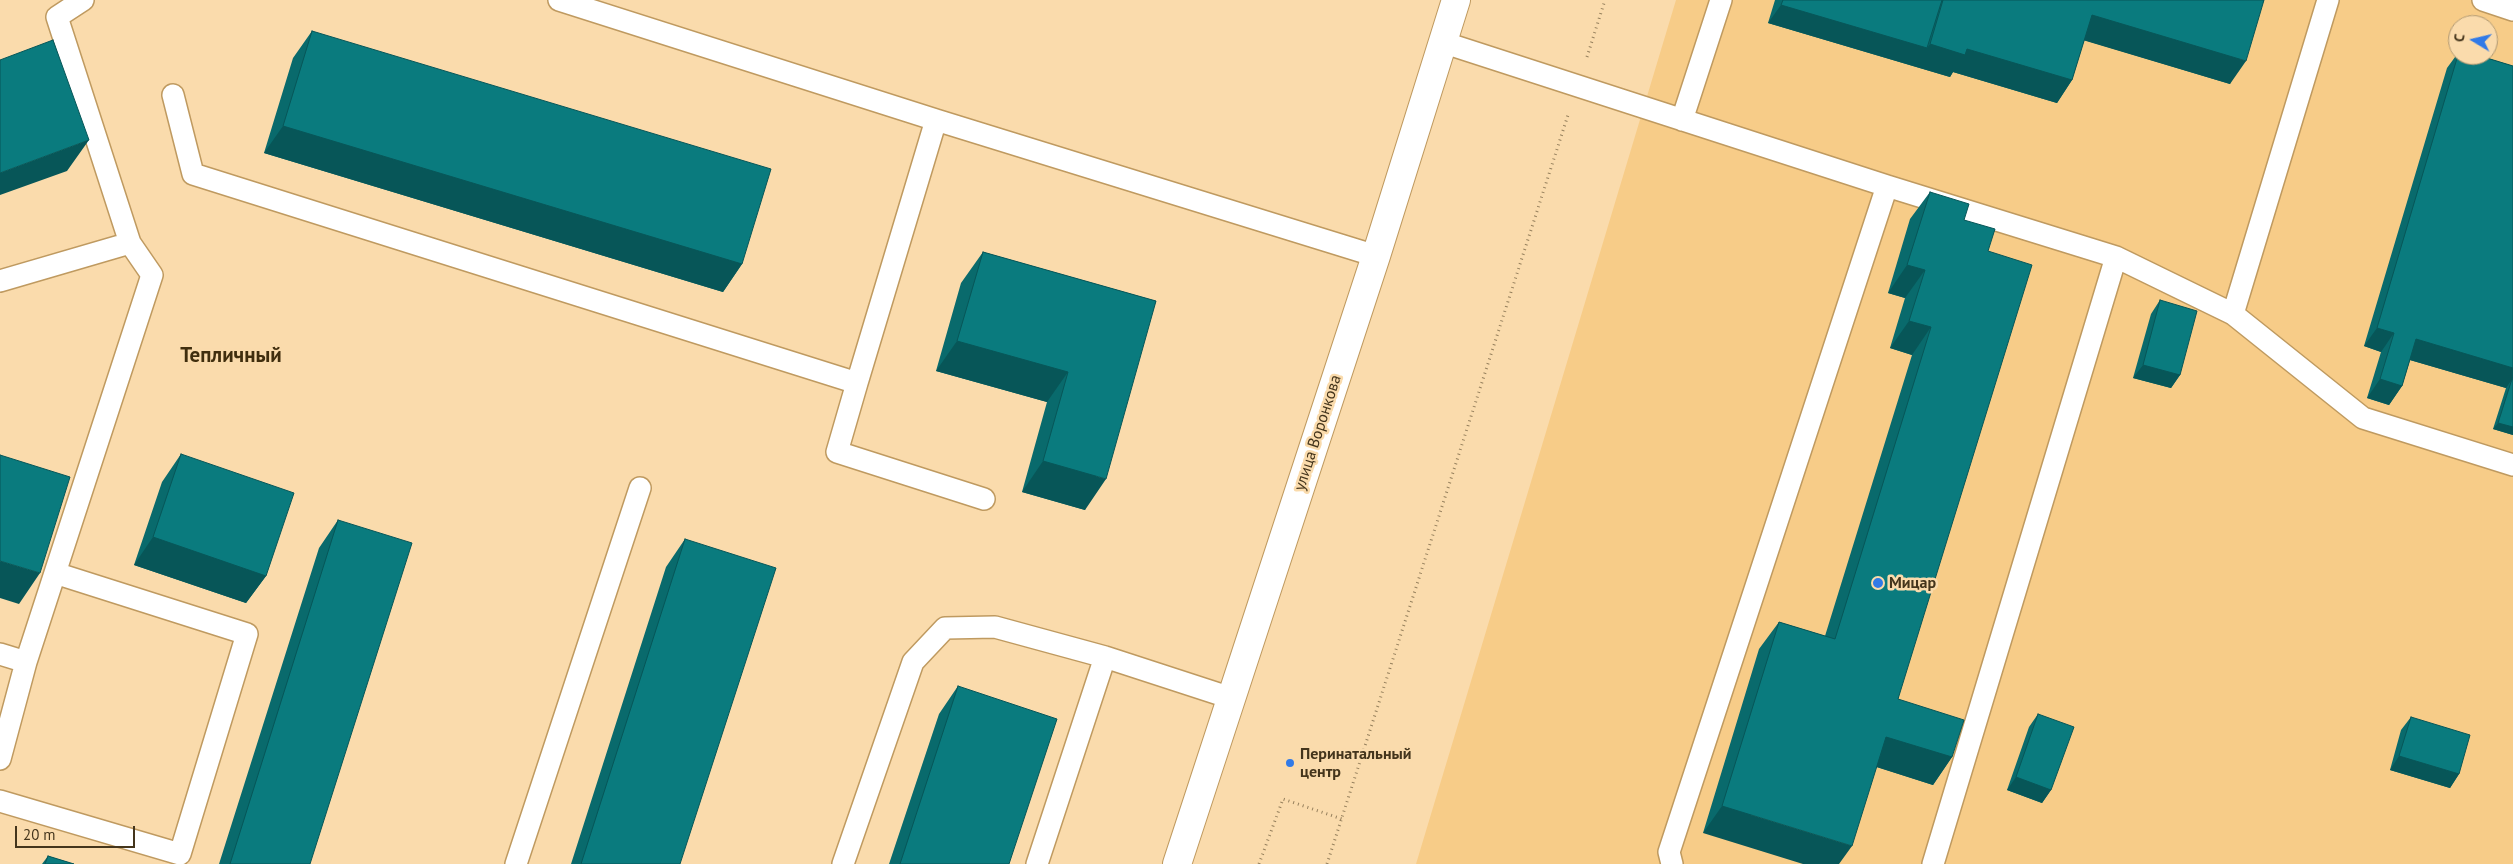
<!DOCTYPE html>
<meta charset="utf-8">
<style>
body{margin:0}
#map{position:relative;width:2513px;height:864px;overflow:hidden;background:#fadbac;font-family:"PT Sans",sans-serif}
canvas{display:block}
.north{position:absolute;left:2448px;top:15px;width:50px;height:50px;box-sizing:border-box;background:#fadbac;border:1px solid #b19972;border-radius:50%;rotate:279deg;font-size:14px;font-weight:700;line-height:20px;text-align:center;color:#44351c}
.north::after{content:'';display:block;margin:auto;width:18px;height:22px;background:#317ae7;clip-path:polygon(50% 0,100% 100%,50% 72%,0 100%)}
.scale{position:absolute;left:15px;top:826px;width:120px;height:22px;box-sizing:border-box;border:2px solid #44351c;border-top:0;padding-left:6px;font-size:15px;line-height:18px;white-space:nowrap;color:#44351c;-webkit-text-stroke:4px #fadbac;paint-order:stroke}
</style>
<div id="map">
<canvas width="2513" height="864"></canvas>
<div class="north">С</div>
<div class="scale">20 m</div>
</div>
<script>
const ctx = document.querySelector('canvas').getContext('2d');
ctx.lineJoin = 'round';
function fillPath(path, color) { ctx.fillStyle = color; ctx.fill(path, 'evenodd'); }
const shape = rows => new Path2D(rows.map(r => 'M' + r).join(''));
function strokePath(path, color, width, dash) { ctx.strokeStyle = color; ctx.lineWidth = width; ctx.lineCap = dash ? 'butt' : 'round'; ctx.setLineDash(dash || []); ctx.stroke(path); }
function drawText(font, color, halo, rows, align = 'center') {
  ctx.font = font + ' "PT Sans",sans-serif'; ctx.lineWidth = 5; ctx.setLineDash([]); ctx.textBaseline = 'middle'; ctx.strokeStyle = halo; ctx.fillStyle = color; for (const [text, x, y, turn = 0] of rows) {
    ctx.save(); ctx.translate(x, y); ctx.rotate((+turn || 0) * Math.PI / 180); ctx.textAlign = isNaN(turn) ? turn : align; if (halo) ctx.strokeText(text, 0, 0); ctx.fillText(text, 0, 0); ctx.restore();
  }
}
fillPath(shape([
 [1676,0,2513,0,2513,864,1416,864],
 [2458,25,2488,25,2488,55,2458,55]
]), '#f7cc88');
const service = shape([
 [83,0,57,17,130,243],
 [559,0,936,120],
 [2483,0,2513,10],
 [1442,42,1887,186,2116,257,2233,314,2363,418,2513,465],
 [173,95,193,174,857,383,936,120,1376,256],
 [1682,120,1721,0],
 [0,281,130,243,152,275,26,662,0,759],
 [2233,314,2328,0],
 [857,383,837,452,984,499],
 [0,654,26,662],
 [0,801,180,854,247,634,55,573],
 [516,864,640,488],
 [843,864,913,662,945,628,995,627,1105,657,1231,698],
 [1037,864,1105,657],
 [1672,864,1669,852,1887,186],
 [1933,864,2116,257]
]);
const minor = shape([
 [1177,864,1376,256,1456,0]
]);
strokePath(service, '#bf9a60', 24);
strokePath(minor, '#bf9a60', 30);
strokePath(shape([
 [1587,57,1605,0],
 [1259,864,1283,799,1342,819],
 [1327,864,1568,115]
]), '#96805d', 3, [1, 4]);
strokePath(service, '#fff', 21);
strokePath(minor, '#fff', 28);
fillPath(shape([
 [1775,0,2264,0,2230,84,2084,40,2072,80,2057,103,1953,72,1950,77,1768,23],
 [312,31,742,264,723,292,264,153,293,58],
 [2458,53,2458,55,2477,55,2513,66,2513,435,2493,429,2506,388,2410,360,2402,386,2389,405,2367,398,2381,352,2364,346,2447,68],
 [1930,192,1964,220,1988,251,1898,699,1952,757,1933,785,1877,767,1703,833,1759,649,1779,622,1825,636,1912,355,1890,348,1905,298,1888,293,1910,219],
 [983,252,1156,301,1085,510,1022,492,1047,402,936,371,961,283],
 [2160,300,2180,375,2171,388,2133,378,2151,314],
 [181,454,266,576,246,603,134,565,162,482],
 [338,520,310,864,219,864,319,548],
 [685,539,680,864,571,864,666,567],
 [958,686,1009,864,889,864,939,714],
 [2038,714,2051,790,2042,803,2007,790,2029,727],
 [2411,717,2459,774,2450,788,2390,770,2401,730],
 [48,856,74,864,42,864]
]), '#096a6c');
fillPath(shape([
 [1781,5,1927,48,1930,44,1967,49,2072,80,2057,103,1953,72,1950,77,1768,23],
 [2092,15,2246,61,2230,84,2076,38],
 [283,126,742,264,723,292,264,153],
 [89,140,67,171,0,195,0,173],
 [1907,265,1925,270,1905,298,1888,293],
 [1909,321,1931,327,1912,355,1890,348],
 [2377,328,2394,333,2381,352,2364,346],
 [2416,339,2513,368,2513,378,2506,388,2403,358],
 [957,341,1068,372,1047,402,936,371],
 [2143,365,2180,375,2171,388,2133,378],
 [2380,379,2402,386,2389,405,2367,398],
 [2498,423,2513,427,2513,435,2493,429],
 [1043,461,1106,479,1085,510,1022,492],
 [153,537,266,576,246,603,134,565],
 [0,561,40,573,19,604,0,598],
 [1886,737,1952,757,1933,785,1867,764],
 [2399,756,2459,774,2450,788,2390,770],
 [2016,777,2051,790,2042,803,2007,790],
 [1722,806,1852,846,1839,864,1803,864,1703,833]
]), '#075658');
const building = shape([
 [1783,0,1942,0,1927,48,1781,5,1783,0],
 [1943,0,2264,0,2246,61,2092,15,2072,80,1967,49,1965,55,1930,44,1943,0],
 [312,31,771,169,742,264,283,126,312,31],
 [53,40,89,140,0,173,0,60,53,40],
 [2458,55,2477,55,2513,66,2513,368,2416,339,2402,386,2380,379,2394,333,2377,328,2458,55],
 [1930,192,1969,204,1964,220,1995,229,1988,251,2032,265,1898,699,1964,720,1952,757,1886,737,1852,846,1722,806,1779,622,1835,639,1931,327,1909,321,1925,270,1907,265,1930,192],
 [983,252,1156,301,1106,479,1043,461,1068,372,957,341,983,252],
 [2160,300,2197,311,2180,375,2143,365,2160,300],
 [2513,378,2513,427,2498,423,2511,382,2513,378],
 [181,454,294,493,266,576,153,537,181,454],
 [0,455,70,477,40,573,0,561,0,455],
 [338,520,412,543,310,864,230,864,338,520],
 [685,539,776,568,680,864,581,864,685,539],
 [958,686,1057,719,1009,864,900,864,958,686],
 [2038,714,2074,727,2051,790,2016,777,2038,714],
 [2411,717,2470,735,2459,774,2399,756,2411,717],
 [48,856,74,864,45,864,48,856]
]);
fillPath(building, '#0a7b7e');
strokePath(building, '#075658', 1);
for (const [x, y, r, color] of [
 [1878,583,6,"#317ae7"],
 [1290,763,5,"#317ae7"]
]) { const dot = new Path2D(); dot.arc(x, y, r, 0, 2 * Math.PI); ctx.fillStyle = color; ctx.fill(dot); strokePath(dot, '#fadbac', 2); }
drawText('16px', '#44351c', '#fadbac', [
 ["улица Воронкова",1318,433,-72]
]);
drawText('bold 16px', '#44351c', '#fadbac', [
 ["Мицар",1889,583],
 ["Перинатальный",1300,754],
 ["центр",1300,772]
], 'left');
drawText('bold 21px', '#402e0e', '#fadbac', [
 ["Тепличный",231,356]
]);
</script>
